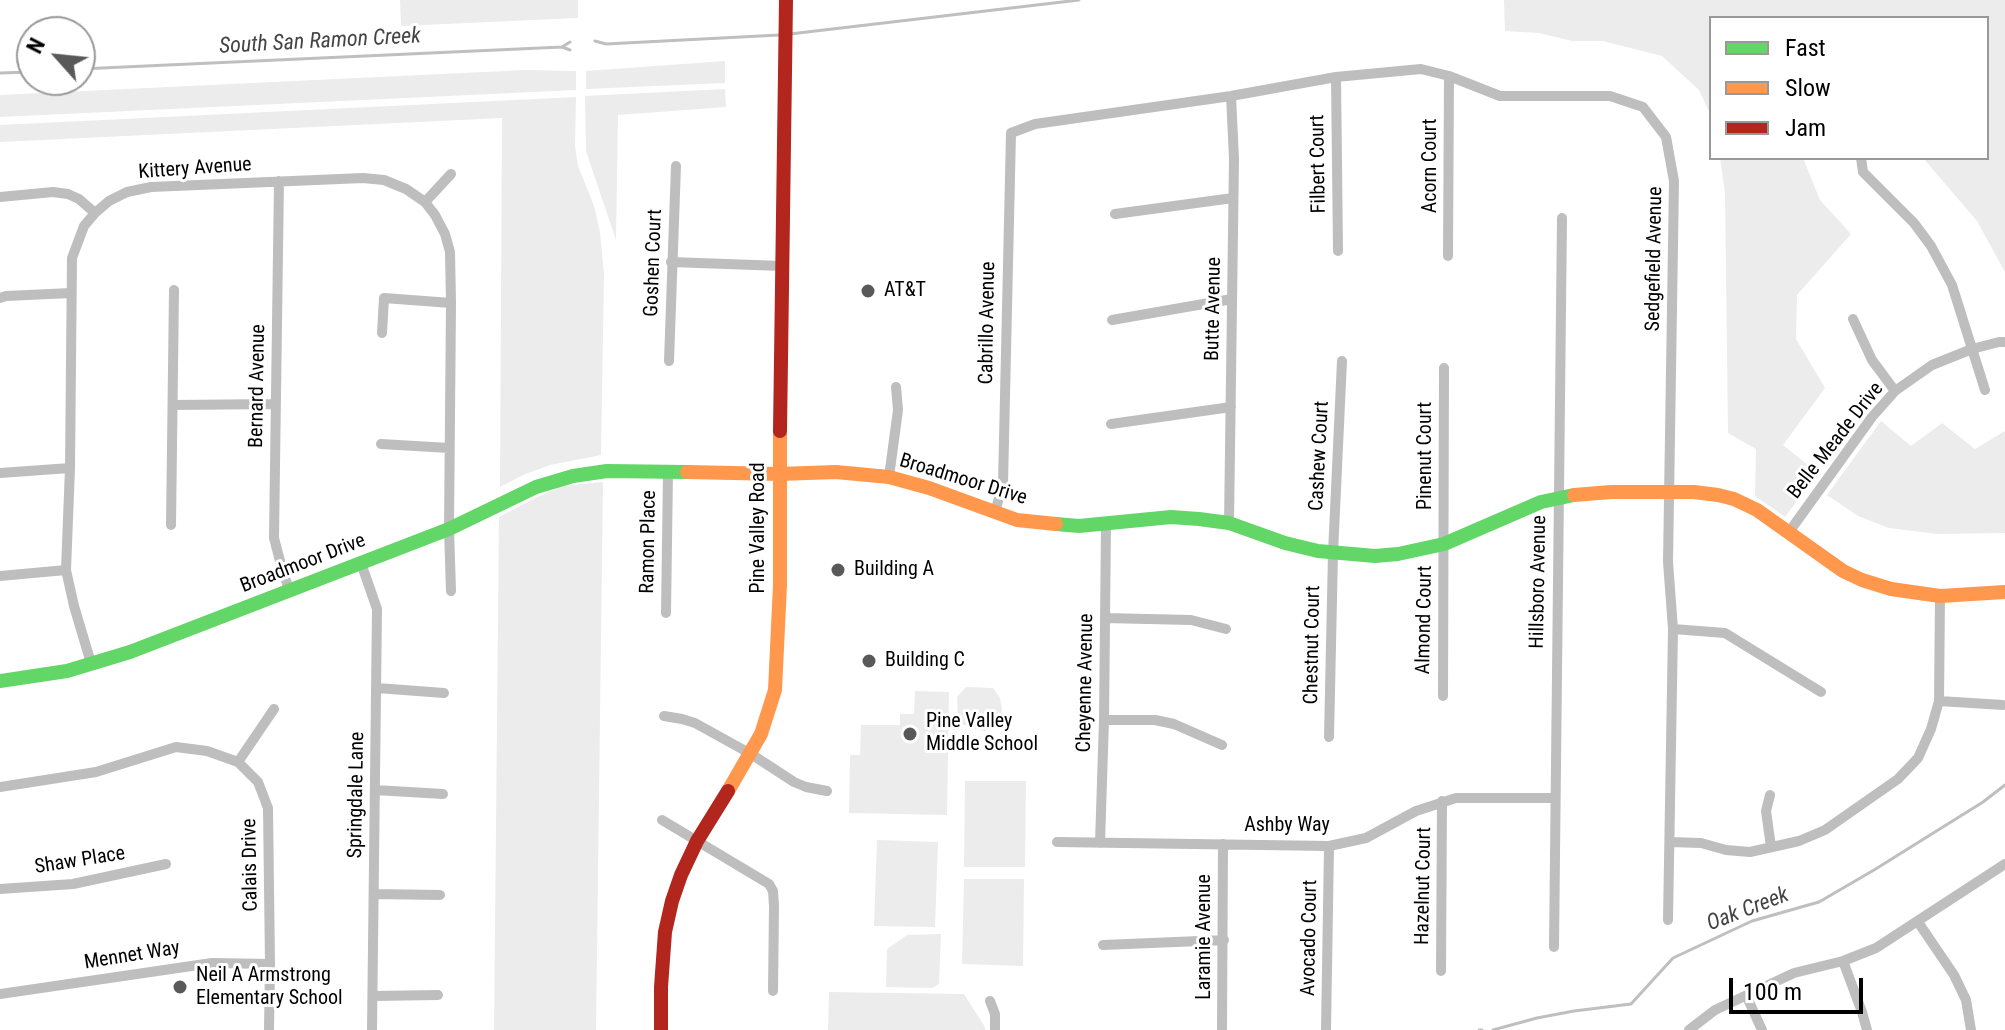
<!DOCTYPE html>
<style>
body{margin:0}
#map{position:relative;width:2005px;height:1030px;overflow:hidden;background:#fff;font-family:"Roboto Condensed",sans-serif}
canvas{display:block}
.legend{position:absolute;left:1709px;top:16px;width:280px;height:144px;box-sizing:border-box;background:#fff;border:2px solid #999;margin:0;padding:10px 14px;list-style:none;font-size:24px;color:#000}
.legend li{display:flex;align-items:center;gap:16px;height:40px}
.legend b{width:40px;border:2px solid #999}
.north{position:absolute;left:16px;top:16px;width:80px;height:80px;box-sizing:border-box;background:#fff;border:2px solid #999;border-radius:50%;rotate:297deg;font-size:22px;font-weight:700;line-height:32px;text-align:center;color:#000}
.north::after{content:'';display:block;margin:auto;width:28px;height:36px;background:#595959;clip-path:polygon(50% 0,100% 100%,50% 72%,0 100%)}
.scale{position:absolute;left:1729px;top:978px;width:134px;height:36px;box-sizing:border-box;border:4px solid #000;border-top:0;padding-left:10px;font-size:24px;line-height:28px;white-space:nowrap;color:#000;-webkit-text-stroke:6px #fff;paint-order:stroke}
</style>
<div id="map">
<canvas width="2005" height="1030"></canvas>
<ul class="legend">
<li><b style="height:10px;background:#63d668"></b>Fast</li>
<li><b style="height:10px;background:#ff974d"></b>Slow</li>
<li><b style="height:10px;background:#b3261e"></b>Jam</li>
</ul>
<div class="north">N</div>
<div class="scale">100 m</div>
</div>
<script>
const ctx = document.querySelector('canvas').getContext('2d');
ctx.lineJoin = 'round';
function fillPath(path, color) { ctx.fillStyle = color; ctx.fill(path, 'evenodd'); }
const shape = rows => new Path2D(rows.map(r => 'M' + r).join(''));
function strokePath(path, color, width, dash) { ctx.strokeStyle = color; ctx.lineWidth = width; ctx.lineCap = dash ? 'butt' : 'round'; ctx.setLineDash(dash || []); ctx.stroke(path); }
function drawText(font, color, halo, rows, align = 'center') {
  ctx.font = font + ' "Roboto Condensed",sans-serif'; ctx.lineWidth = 6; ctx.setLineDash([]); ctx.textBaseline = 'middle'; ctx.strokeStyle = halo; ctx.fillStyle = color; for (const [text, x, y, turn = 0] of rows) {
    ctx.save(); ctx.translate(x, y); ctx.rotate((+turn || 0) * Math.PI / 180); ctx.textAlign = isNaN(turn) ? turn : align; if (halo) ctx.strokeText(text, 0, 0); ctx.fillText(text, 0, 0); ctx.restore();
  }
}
fillPath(shape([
 [400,0,578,0,578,18,401,26],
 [1504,0,2005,0,2005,272,1977,221,1923,158,1987,158,1987,18,1711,18,1711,116,1699,90,1662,56,1603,41,1572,41,1539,33,1505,31],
 [725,61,725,83,586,89,586,71],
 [526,70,576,71,576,90,0,117,0,95],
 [725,89,726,107,618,115,616,240,586,151,585,96],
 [576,97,575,146,578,166,594,206,600,232,604,274,601,455,550,465,523,475,500,487,502,118,0,142,0,125],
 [1720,158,1803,158,1820,200,1851,234,1797,295,1796,339,1825,388,1783,445,1818,473,1785,517,1755,496,1756,449,1728,433,1725,193],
 [1881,421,1911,446,1942,423,1975,449,2005,431,2005,533,1938,534,1889,528,1858,516,1827,495],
 [603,482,596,1030,494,1030,499,517,531,500,562,486],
 [966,687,993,688,1000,698,1002,709,1001,718,994,726,985,731,973,729,958,722,957,697],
 [915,691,949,692,947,815,849,813,850,755,860,755,861,725,900,725,900,714,914,714],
 [965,781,1026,781,1025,867,964,867],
 [877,840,938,842,935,927,874,926],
 [964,879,1024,879,1023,966,962,964],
 [941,934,939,984,932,988,886,987,887,949,907,935],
 [829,992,964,994,985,1027,985,1030,828,1030]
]), '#ececec');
strokePath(shape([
 [790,34,1079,0],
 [595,41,606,44,779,35],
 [562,47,570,50],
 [80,69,562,47,570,42],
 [0,73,32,72],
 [1479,1030,1482,1030],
 [1493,1030,1537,1018,1574,1011,1631,1004,1673,958,1752,921,1819,902,1874,870,1983,802,2005,785]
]), '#bfbfbf', 3);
strokePath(shape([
 [1336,77,1338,251],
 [1861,158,1863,172,1914,223,1931,246,1952,285,1985,390],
 [279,181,274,538,280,561,289,590],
 [0,197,53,192,68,194,79,199,95,213],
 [425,202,451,174],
 [1115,214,1233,198],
 [1448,256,1449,76],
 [671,262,782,266],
 [0,298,6,296,71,293],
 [1853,319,1872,360,1895,391],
 [1112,320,1232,299],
 [382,333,384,298,451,303],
 [669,361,676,166],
 [173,405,276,404],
 [1111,424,1231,407],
 [381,444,449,448],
 [0,473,70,468],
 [889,477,898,410,896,387],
 [995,512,1003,484,1011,133,1035,124,1231,96,1336,77,1421,69,1449,76,1500,96,1610,96,1643,107,1666,137,1674,181,1668,562,1673,629,1668,920],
 [1229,523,1234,159,1231,96],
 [171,525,174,290],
 [1789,532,1872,417,1895,391,1932,365,1972,349,1999,342,2005,342],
 [361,563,377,609,372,1030],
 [0,576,66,570],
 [666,613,668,472],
 [1105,618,1191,620,1226,629],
 [1673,629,1725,633,1821,692],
 [91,663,74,606,66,570,70,468,72,258,84,226,95,213,109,201,127,192,151,187,363,178,384,180,406,189,425,202,435,215,445,234,450,252,451,303,449,529,451,591],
 [377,688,444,693],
 [1443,696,1444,368],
 [1939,701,2003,705],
 [664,716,682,719,695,723,751,754,794,782,806,787,827,791],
 [1104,720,1155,720,1174,724,1222,745],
 [1329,737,1333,553,1342,361],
 [238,762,274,709],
 [0,787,96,772,176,747,207,751,238,762,258,782,268,808,270,964,269,1030],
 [375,790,443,794],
 [1770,795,1766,811,1771,847],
 [662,820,769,884,773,891,774,906,773,991],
 [1057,842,1329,846,1366,838,1416,811,1456,798,1555,798],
 [1670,842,1701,843,1726,850,1750,852,1799,841,1825,830,1898,779,1918,758,1931,729,1939,701,1940,596],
 [1100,843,1104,720,1106,524],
 [0,889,73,884,166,864],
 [375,894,440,895],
 [1918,922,1954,975,1966,1000,1971,1030],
 [1103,945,1224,940],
 [1554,947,1562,218],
 [1843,961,1862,1012,1867,1030],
 [1441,971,1442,801],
 [0,994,212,963,270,964],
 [1746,995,1762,1030],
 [373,996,438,995],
 [990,1001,995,1014,995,1030],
 [1222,1030,1223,844],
 [1326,1030,1329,846],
 [1689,1030,1715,1010,1794,973,1843,961,1876,948,2005,864]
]), '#bebebe', 10);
strokePath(shape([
 [1056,524,1079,526,1171,517,1199,519,1229,523,1285,543,1318,551,1375,556,1398,554,1444,544,1541,502,1574,495],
 [0,681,67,671,130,652,449,529,536,487,573,476,607,471,687,472]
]), '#63d668', 14);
strokePath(shape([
 [687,472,779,474,836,472,889,477,929,488,1017,520,1056,524],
 [1574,495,1611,492,1694,492,1718,495,1734,499,1757,510,1843,571,1862,580,1891,589,1940,596,2005,592],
 [728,791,761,734,775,690,780,585,780,431]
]), '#ff974d', 14);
strokePath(shape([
 [780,431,786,0],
 [661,1030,661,987,665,932,672,901,681,875,697,841,728,791]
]), '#b3261e', 14);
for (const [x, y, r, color] of [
 [868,291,8,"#595959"],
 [838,570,8,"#595959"],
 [869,661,8,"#595959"],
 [910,734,8,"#595959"],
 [180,987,8,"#595959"]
]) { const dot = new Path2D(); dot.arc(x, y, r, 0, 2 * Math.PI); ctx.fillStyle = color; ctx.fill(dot); strokePath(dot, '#fff', 3); }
drawText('20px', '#000', '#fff', [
 ["Filbert Court",1319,164,-91],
 ["Acorn Court",1431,166,-90],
 ["Kittery Avenue",195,169,-4],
 ["Sedgefield Avenue",1655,259,-89],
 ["Goshen Court",654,263,-88],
 ["Butte Avenue",1214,309,-89],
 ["Cabrillo Avenue",988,323,-89],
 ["Bernard Avenue",258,386,-89],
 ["Belle Meade Drive",1836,441,-52],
 ["Cashew Court",1320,456,-87],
 ["Pinenut Court",1426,456,-90],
 ["Broadmoor Drive",963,480,17],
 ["Pine Valley Road",759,528,-90],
 ["Ramon Place",649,542,-89],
 ["Broadmoor Drive",303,564,-21],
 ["Hillsboro Avenue",1539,582,-89],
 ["Almond Court",1425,620,-89],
 ["Chestnut Court",1313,645,-89],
 ["Cheyenne Avenue",1086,683,-89],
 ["Springdale Lane",357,795,-89],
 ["Ashby Way",1287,826],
 ["Shaw Place",80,861,-9],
 ["Calais Drive",251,865,-91],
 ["Hazelnut Court",1424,886,-89],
 ["Laramie Avenue",1205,937,-90],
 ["Avocado Court",1310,938,-89],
 ["Mennet Way",132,956,-9]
]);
drawText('20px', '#000', '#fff', [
 ["AT&T",884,291],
 ["Building A",854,570],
 ["Building C",885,661],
 ["Pine Valley",926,722],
 ["Middle School",926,745],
 ["Neil A Armstrong",196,976],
 ["Elementary School",196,999]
], 'left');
drawText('italic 22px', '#444', '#fff', [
 ["South San Ramon Creek",320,42,-3],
 ["Oak Creek",1748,910,-21]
]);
</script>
